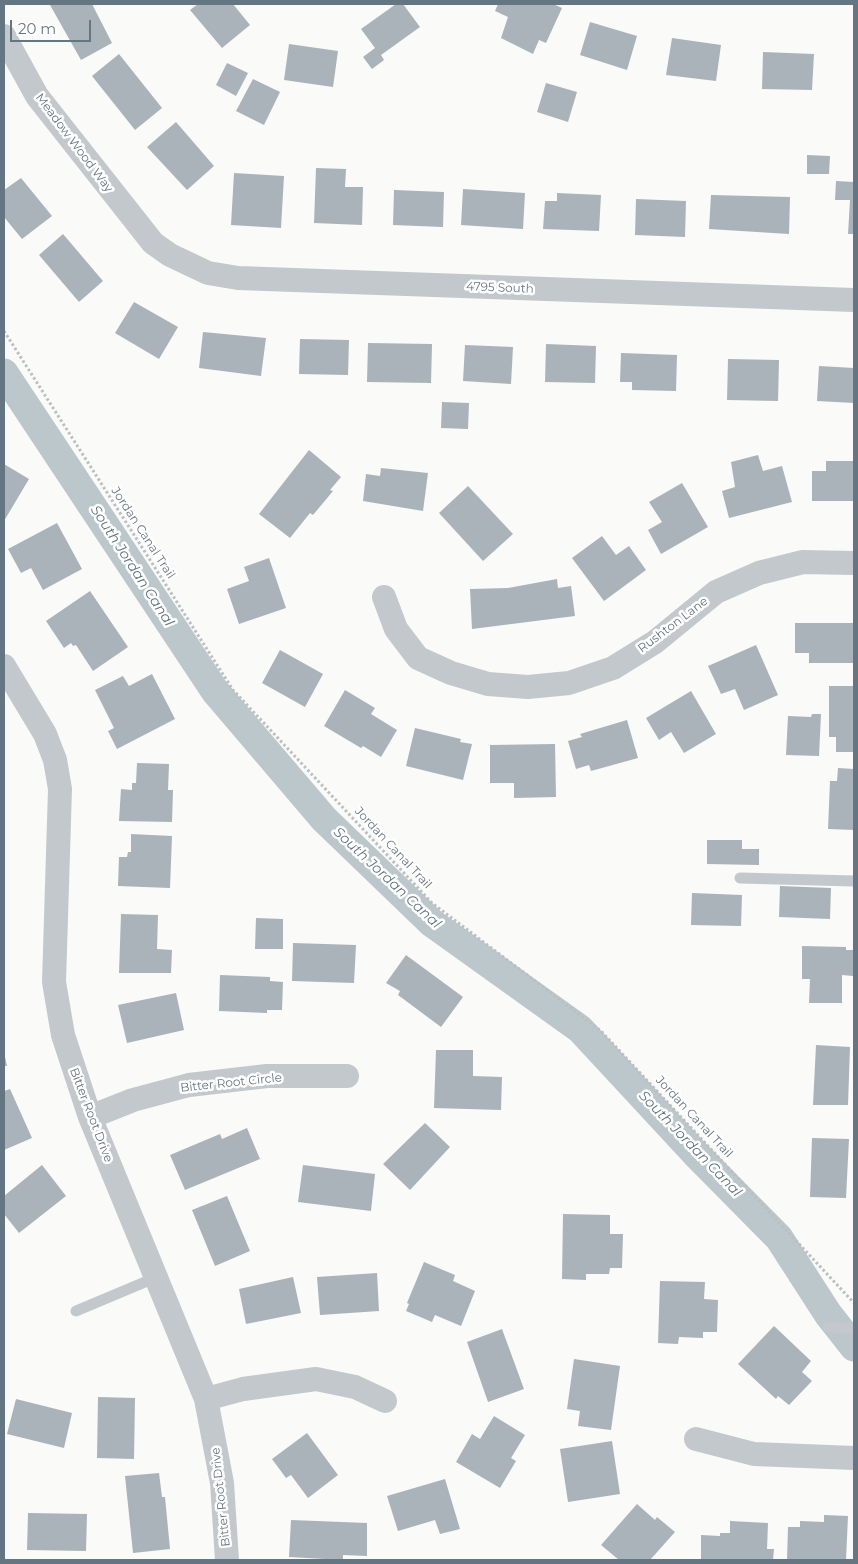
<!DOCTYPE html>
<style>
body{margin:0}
#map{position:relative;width:858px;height:1564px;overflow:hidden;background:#fafaf8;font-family:Montserrat,sans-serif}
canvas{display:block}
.frame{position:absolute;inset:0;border:5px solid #657683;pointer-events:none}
.scale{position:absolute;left:10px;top:20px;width:81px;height:22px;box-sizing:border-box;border:2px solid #657683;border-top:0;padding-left:6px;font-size:15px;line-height:18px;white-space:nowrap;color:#657683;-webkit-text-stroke:4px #fff;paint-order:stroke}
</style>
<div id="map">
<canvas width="858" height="1564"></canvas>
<div class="frame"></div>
<div class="scale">20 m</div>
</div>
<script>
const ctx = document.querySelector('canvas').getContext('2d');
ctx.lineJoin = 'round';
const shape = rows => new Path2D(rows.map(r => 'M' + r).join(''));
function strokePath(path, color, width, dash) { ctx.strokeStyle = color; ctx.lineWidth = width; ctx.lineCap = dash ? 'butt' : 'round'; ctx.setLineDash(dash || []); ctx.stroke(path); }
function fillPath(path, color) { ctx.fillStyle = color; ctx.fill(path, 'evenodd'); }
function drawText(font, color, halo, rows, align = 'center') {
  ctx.font = font + ' Montserrat,sans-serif'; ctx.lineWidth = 5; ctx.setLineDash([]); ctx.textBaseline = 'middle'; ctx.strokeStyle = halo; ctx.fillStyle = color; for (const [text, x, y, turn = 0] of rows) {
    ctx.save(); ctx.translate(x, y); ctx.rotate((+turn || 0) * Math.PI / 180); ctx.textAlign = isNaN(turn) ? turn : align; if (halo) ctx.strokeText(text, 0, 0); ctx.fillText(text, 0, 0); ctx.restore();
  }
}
strokePath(shape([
 [4,373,215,691,324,819,432,923,580,1029,695,1153,779,1238,828,1314,854,1347]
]), '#bbc7cb', 29);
fillPath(shape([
 [54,4,92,4,112,43,81,60,50,5],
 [198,4,233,4,250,25,222,48,190,10],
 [396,4,403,4,420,27,381,55,384,60,372,69,363,57,375,48,361,29],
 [498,4,553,4,562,8,546,43,539,40,533,54,501,38,508,17,495,11],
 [590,22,637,36,627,70,580,55],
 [672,38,721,45,716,81,666,75],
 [289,44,338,51,333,87,284,80],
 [763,52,814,54,812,90,762,89],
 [119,54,162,108,135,130,92,76],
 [227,63,248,73,236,96,216,85],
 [253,79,280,92,264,125,236,111],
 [546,83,577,92,568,122,537,112],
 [176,122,214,166,187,190,147,147],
 [807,155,830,156,829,174,807,174],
 [316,168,346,169,345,187,363,187,362,225,314,223],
 [234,173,284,176,281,228,231,225],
 [21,178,52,216,22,239,4,217,4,190],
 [836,181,854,182,854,234,848,234,850,200,835,200],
 [463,189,525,193,523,229,461,225],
 [394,190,444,192,443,227,393,225],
 [557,193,601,195,599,231,543,229,545,201,557,201],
 [711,195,790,197,789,234,709,229],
 [636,199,686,201,685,237,635,235],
 [63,234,103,281,79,302,39,255],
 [134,302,178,327,159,359,115,333],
 [203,332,266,338,261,376,199,368],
 [300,339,349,340,348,375,299,374],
 [368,343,432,344,431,383,367,382],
 [546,344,596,346,595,383,545,382],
 [465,345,513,347,511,384,463,381],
 [621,353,677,355,676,391,632,390,632,382,620,382],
 [728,359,779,360,778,401,727,400],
 [819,366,854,368,854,403,817,401],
 [442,402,469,403,468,429,441,428],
 [309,450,341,477,330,490,333,491,313,515,310,513,290,538,259,514],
 [758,455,763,471,782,466,792,502,729,518,722,491,735,487,731,462],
 [826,461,854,461,854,501,812,501,812,471,826,471],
 [4,464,29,479,4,521],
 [381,468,428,473,423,511,363,501,366,474,380,476],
 [682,483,708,527,661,554,648,530,662,522,649,502],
 [468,486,513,534,483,561,439,513],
 [57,523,82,569,43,590,31,568,21,573,8,549],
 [602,536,616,555,629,546,646,570,604,601,572,558],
 [269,558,286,608,239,624,227,589,249,581,244,567],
 [557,579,558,588,571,586,575,616,472,629,470,589,508,588],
 [90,591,128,647,93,671,76,645,73,646,71,643,64,648,46,621],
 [795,623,854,623,854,663,809,663,809,653,795,653],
 [756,645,778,695,744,710,735,689,721,694,708,666],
 [280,650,323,674,305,707,262,683],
 [152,674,175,719,117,749,108,731,114,728,95,690,123,676,129,686],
 [829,686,854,686,854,752,836,752,836,737,829,737],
 [345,690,375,708,371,714,397,730,381,757,363,746,361,748,324,726],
 [691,691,716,734,684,753,671,732,659,740,646,718],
 [812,714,821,714,819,756,786,755,788,716,811,717],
 [627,720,638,758,591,771,589,765,576,769,568,741,582,737,580,734],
 [415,728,461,739,460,742,472,744,463,780,406,766],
 [555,744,556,797,514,798,514,783,490,783,490,745],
 [137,763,169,764,168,790,173,790,172,822,119,821,121,789,132,790,132,783,136,783],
 [838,768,854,769,854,830,828,829,830,781,837,781],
 [131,834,172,836,170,888,118,886,119,857,127,857,128,852,131,852],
 [707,840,742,840,742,849,759,849,759,865,707,864],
 [780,886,831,888,830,919,779,917],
 [692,893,742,895,741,926,691,925],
 [121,914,158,915,157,949,172,950,171,973,119,973],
 [256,918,283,919,283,949,255,949],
 [293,943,356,945,354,983,292,981],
 [802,946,846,947,846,950,854,950,853,976,842,975,842,1003,809,1003,810,979,802,979],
 [406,955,463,997,441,1027,398,995,400,991,386,983],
 [220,975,270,977,270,981,283,982,282,1010,267,1010,267,1013,219,1011],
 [176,993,184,1030,127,1043,118,1005],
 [816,1045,850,1047,848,1105,813,1105],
 [436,1050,473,1050,473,1076,502,1077,501,1110,434,1108],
 [4,1052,7,1066,4,1066],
 [10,1089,32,1138,4,1150,4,1091],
 [425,1123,450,1147,410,1190,383,1164],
 [247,1128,260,1159,185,1190,170,1155,220,1134,222,1139],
 [812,1138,849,1139,846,1198,810,1197],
 [42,1165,66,1196,19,1233,4,1214,4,1196],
 [303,1165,375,1174,371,1211,298,1202],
 [227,1196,250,1251,215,1266,192,1210],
 [563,1214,610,1215,610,1234,623,1234,622,1268,610,1268,609,1274,586,1274,586,1280,562,1279],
 [424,1262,455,1275,453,1281,475,1291,461,1326,435,1315,432,1322,406,1311,409,1304,407,1303],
 [377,1273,379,1311,320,1315,317,1277],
 [293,1277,301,1313,246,1324,239,1289],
 [660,1281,705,1282,704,1299,718,1300,717,1332,703,1332,703,1338,679,1337,678,1344,658,1343],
 [774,1326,811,1361,802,1372,812,1381,789,1405,778,1396,776,1399,738,1364],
 [502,1329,524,1389,488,1402,467,1342],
 [574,1359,620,1366,611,1430,578,1426,580,1411,567,1409],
 [98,1397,135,1398,134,1459,97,1458],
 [16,1399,72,1413,64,1448,7,1434],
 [494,1416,525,1435,511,1458,516,1461,500,1488,456,1462,472,1434,480,1439],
 [307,1433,338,1475,308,1498,291,1475,286,1478,272,1459],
 [612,1441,620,1494,568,1502,560,1449],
 [159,1473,162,1497,165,1497,170,1549,133,1553,125,1476],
 [445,1479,460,1529,440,1534,435,1520,398,1531,387,1496],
 [637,1504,655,1520,657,1517,675,1532,650,1560,619,1560,601,1545],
 [28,1513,87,1514,86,1551,27,1550],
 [824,1515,848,1516,846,1560,787,1560,788,1527,800,1527,800,1521,824,1522],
 [291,1520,367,1523,367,1556,343,1555,343,1560,289,1557],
 [730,1521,768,1523,767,1549,774,1549,773,1560,701,1560,701,1535,720,1536,720,1533,730,1533]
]), '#aab3b9');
strokePath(shape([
 [4,331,233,690,432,903,601,1031,854,1303]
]), '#bbbfc2', 3, [2.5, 2.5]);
strokePath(shape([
 [740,878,854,881],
 [76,1311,157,1277],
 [828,1327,854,1329]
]), '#c3c8cc', 11);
strokePath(shape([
 [4,36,37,96,153,243,170,255,208,273,238,278,854,300],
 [384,597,396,629,418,658,451,673,488,684,528,687,569,683,613,668,655,642,716,592,759,573,803,562,854,563],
 [4,666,45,734,55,760,60,789,54,982,63,1035,90,1117,206,1399,222,1483,227,1560],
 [90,1117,133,1100,189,1085,267,1076,347,1076],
 [206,1399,243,1389,316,1379,355,1387,385,1401],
 [696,1439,754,1454,854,1458]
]), '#c3c8cc', 24);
drawText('12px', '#657683', '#fff', [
 ["Meadow Wood Way",74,143,53],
 ["4795 South",500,288,2],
 ["Jordan Canal Trail",143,533,57],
 ["Rushton Lane",673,625,-37],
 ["Jordan Canal Trail",393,848,47],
 ["Bitter Root Circle",231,1083,-6],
 ["Bitter Root Drive",91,1115,69],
 ["Jordan Canal Trail",694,1117,47],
 ["Bitter Root Drive",221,1497,-96]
]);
drawText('italic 14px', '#60757c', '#fff', [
 ["South Jordan Canal",132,566,57],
 ["South Jordan Canal",387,878,43],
 ["South Jordan Canal",690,1144,46]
]);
</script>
